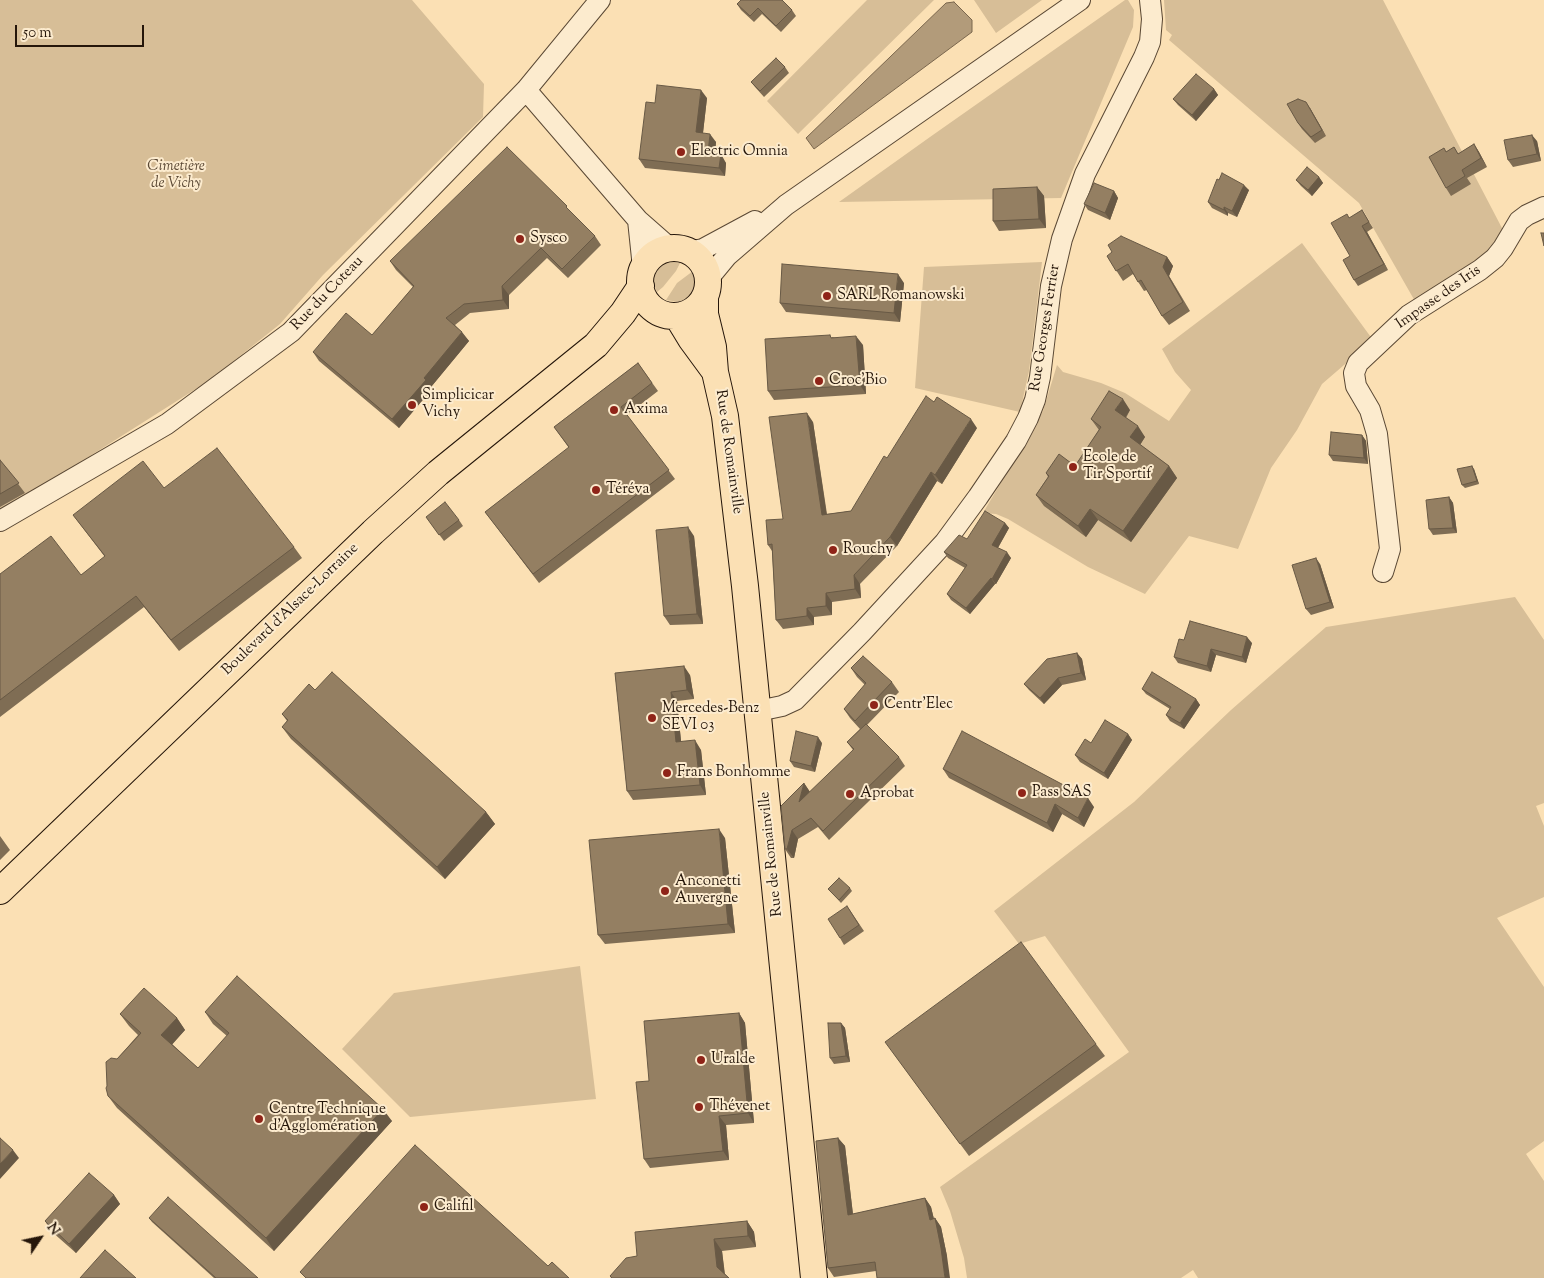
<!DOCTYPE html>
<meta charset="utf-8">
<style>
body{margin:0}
#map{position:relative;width:1544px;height:1278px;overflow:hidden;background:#fbe0b4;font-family:"Sorts Mill Goudy",serif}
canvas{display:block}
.north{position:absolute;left:15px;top:1213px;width:50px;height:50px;-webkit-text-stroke:4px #fcebce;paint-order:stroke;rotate:56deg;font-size:14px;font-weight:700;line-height:20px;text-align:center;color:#25160a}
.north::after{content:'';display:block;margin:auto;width:18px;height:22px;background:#25160a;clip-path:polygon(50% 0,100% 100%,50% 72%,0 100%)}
.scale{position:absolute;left:15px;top:25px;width:129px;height:22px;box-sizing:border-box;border:2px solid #25160a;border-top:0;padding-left:6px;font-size:15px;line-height:18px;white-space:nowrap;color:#25160a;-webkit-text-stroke:4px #fcebce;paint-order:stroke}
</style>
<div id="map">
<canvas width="1544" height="1278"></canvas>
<div class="north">N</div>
<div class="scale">50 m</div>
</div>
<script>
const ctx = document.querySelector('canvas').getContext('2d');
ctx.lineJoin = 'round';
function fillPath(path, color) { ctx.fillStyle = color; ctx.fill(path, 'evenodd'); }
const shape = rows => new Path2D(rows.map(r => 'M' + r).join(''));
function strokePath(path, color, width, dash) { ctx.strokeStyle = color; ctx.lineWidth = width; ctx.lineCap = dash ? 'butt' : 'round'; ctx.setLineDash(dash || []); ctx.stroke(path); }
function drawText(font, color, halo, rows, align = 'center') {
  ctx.font = font + ' "Sorts Mill Goudy",serif'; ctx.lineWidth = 4; ctx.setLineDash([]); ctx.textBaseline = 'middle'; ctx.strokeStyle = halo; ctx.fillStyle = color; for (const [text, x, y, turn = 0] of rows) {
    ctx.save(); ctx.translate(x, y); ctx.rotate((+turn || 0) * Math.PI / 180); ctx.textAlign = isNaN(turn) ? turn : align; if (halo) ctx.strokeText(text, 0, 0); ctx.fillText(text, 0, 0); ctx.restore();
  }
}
fillPath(shape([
 [0,0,412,0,484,84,483,117,323,275,280,324,210,380,0,513],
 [867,0,934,0,798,134,767,101],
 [974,0,1042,0,996,33],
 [1125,0,1128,0,1134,10,1133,27,1061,198,839,202,930,137],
 [1164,0,1383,0,1503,230,1495,250,1416,303,1359,203,1169,40,1172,35,1166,30],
 [1302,243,1373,340,1322,384,1297,430,1271,468,1238,549,1189,536,1145,594,1088,567,1008,519,996,514,983,513,1043,411,1057,365,1063,372,1101,383,1125,393,1169,421,1191,390,1175,372,1162,349],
 [676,260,681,261,676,271,663,287,657,292,653,282,654,274,658,269,663,264],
 [1042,262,1029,371,1020,412,915,388,924,267],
 [693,271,695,282,693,290,690,296,679,302,666,300,677,283],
 [1515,597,1544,640,1544,803,1536,806,1544,826,1544,897,1497,918,1544,987,1544,1141,1526,1154,1544,1181,1544,1278,1198,1278,1193,1270,1181,1278,967,1278,964,1258,950,1211,940,1187,1129,1052,1045,936,1019,944,994,911,1134,802,1231,710,1326,627],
 [580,966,596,1099,410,1117,342,1049,394,993]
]), '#d7be97');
const water = shape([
 [954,2,972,20,972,32,814,149,806,138,946,3,954,2]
]);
fillPath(water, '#b29b7a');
strokePath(water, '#7a664d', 1);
const minor = shape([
 [526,90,638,220,671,249],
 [638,220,643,268],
 [688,252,703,249,755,221],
 [708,279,727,256,786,205,1080,0],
 [0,521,167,424,291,332,526,90,600,0],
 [1383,572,1390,549,1377,434,1370,410,1356,386,1354,373,1358,363,1409,315,1480,270,1495,258,1503,248,1519,221,1527,215,1544,207],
 [758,711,782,706,795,700,862,632,945,542,978,497,1016,441,1028,418,1035,400,1040,377,1051,286,1062,239,1085,174,1144,57,1150,42,1152,19,1150,0]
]);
const major = shape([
 '640 282a34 34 0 1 1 68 0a34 34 0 1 1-68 0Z',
 [705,297,705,314,713,347,715,372,725,416,745,586,814,1278],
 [677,316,691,339,713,369],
 [0,891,373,532,438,473,596,345,623,313,641,286]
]);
strokePath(minor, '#5a4834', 22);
strokePath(major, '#25160a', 28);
strokePath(minor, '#fcebce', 20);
strokePath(major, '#fbe0b4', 26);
fillPath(shape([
 [737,4,792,10,796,16,781,32,762,14,754,22,741,10],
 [785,67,789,73,764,97,755,87,751,82],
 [1214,89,1218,95,1196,121,1178,105,1173,99],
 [707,98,703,133,716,142,715,154,726,163,725,176,645,168,639,159,655,103],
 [1310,108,1326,136,1315,143,1302,129,1298,123],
 [1537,141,1541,161,1513,167,1508,160],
 [1474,144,1479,152,1487,167,1467,178,1471,184,1451,196,1446,188,1446,152,1454,147,1458,154],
 [1319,177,1323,183,1312,196,1301,186,1296,180],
 [1219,180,1249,190,1237,217,1228,213,1228,216,1212,208,1208,202],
 [1037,187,1044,196,1046,228,999,231,993,221],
 [1114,191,1118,198,1110,220,1088,210,1084,204],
 [1362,210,1373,228,1367,232,1388,270,1358,286,1354,280,1350,256,1350,218],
 [573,214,595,236,601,245,568,278,547,258,509,295,509,309,470,313,455,325,469,341,431,387,432,389,399,428,319,361,313,352,372,335,413,287,396,270,390,261],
 [1107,256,1167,257,1173,266,1169,276,1190,311,1169,325,1162,316,1147,290,1144,291,1133,274,1123,281],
 [904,283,900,322,786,312,780,303],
 [832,337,863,345,866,394,774,400,768,391],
 [638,363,658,391,627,415,675,479,539,583,485,512,569,448,554,427],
 [1130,410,1126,418,1145,437,1140,445,1169,466,1177,478,1131,542,1098,520,1086,537,1044,506,1036,495,1048,477,1046,473,1075,466,1099,430,1091,419],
 [813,422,827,514,851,511,887,458,977,428,942,484,937,481,897,546,860,584,861,598,832,602,832,615,814,617,814,625,783,629,776,620,772,551,768,545,783,519],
 [1362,435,1366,441,1368,464,1333,461,1329,455],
 [0,460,25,493,0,507],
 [1474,469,1479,484,1465,488,1462,485],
 [164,488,294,547,302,558,179,651,144,607,0,717,0,574,81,575,105,557,73,515],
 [1449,497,1453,503,1457,533,1433,535,1429,529],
 [426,517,459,520,463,526,444,541],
 [1005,523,1009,528,998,548,1011,558,996,584,995,584,970,614,951,600,947,594,965,568,948,558,944,552,967,539],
 [694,536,703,624,670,625,664,616],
 [1320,564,1334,608,1311,615,1306,609],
 [1184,640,1252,643,1246,663,1216,655,1211,672,1178,663,1174,657],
 [1077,653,1082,659,1086,680,1062,685,1044,704,1029,690,1024,684],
 [851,668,892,682,899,692,867,725,899,757,905,766,829,840,818,827,798,839,794,858,791,858,785,849,804,783,810,792,853,750,847,742,860,729,850,718,844,709,865,685,857,677],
 [615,673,690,675,694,699,677,701,681,741,701,750,706,795,633,800,627,791],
 [1142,689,1196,699,1200,705,1184,729,1170,721,1166,715,1170,709,1146,694],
 [315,690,486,812,495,824,445,879,291,739,282,727,287,721,282,714],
 [1128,734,1132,740,1108,779,1080,762,1075,755,1091,743],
 [822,743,815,772,794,767,790,761],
 [943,769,1094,807,1084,827,1062,814,1053,832,949,778],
 [0,836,10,850,0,860],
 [725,838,735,933,605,944,598,935],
 [850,888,852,891,841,903,828,889],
 [847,906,864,931,844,945,840,938],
 [205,1012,392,1121,274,1251,117,1108,108,1096,107,1086,117,1059,138,1035,129,1026,120,1014,177,1018,185,1030,172,1044,198,1068,227,1036,213,1024],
 [739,1013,745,1023,754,1123,726,1125,729,1160,650,1168,644,1159,649,1081],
 [841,1023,845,1028,850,1062,834,1064,830,1058],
 [1096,1044,1105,1056,969,1156,894,1054],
 [838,1138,845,1146,853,1214,925,1198,931,1207,934,1219,935,1218,941,1227,947,1256,876,1271,834,1277,828,1268],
 [114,1195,120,1204,76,1253,51,1231,45,1221],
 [149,1218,258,1278,214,1278,152,1222],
 [747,1221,754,1232,756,1247,722,1251,725,1274,729,1278,611,1278,610,1276,637,1256]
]), '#7f6d54');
fillPath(shape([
 [1214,89,1218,95,1196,121,1192,115],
 [701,90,707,98,702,141,696,132],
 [1306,102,1310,108,1326,136,1322,130],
 [710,134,716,142,714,161,708,153],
 [1532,135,1537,141,1541,161,1537,154],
 [1474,144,1479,152,1487,167,1481,158],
 [721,154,726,163,725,176,719,168],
 [1319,177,1323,183,1312,196,1308,190],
 [1244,185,1249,190,1237,217,1232,211],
 [1037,187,1044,196,1046,228,1039,219],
 [1114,191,1118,198,1110,220,1105,213],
 [1224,207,1228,213,1228,216,1224,210],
 [1362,226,1367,232,1388,270,1384,264],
 [1167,257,1173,266,1169,276,1190,311,1163,267],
 [898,274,904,283,900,322,894,313],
 [502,286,509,295,509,309,503,300],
 [462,332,469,341,431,387,432,389,399,428,392,419,424,378],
 [856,336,863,345,866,394,860,385],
 [1123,399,1130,410,1123,421,1115,410],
 [807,413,813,422,828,524,822,515],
 [971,419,977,428,942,484,935,475],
 [1138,426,1145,437,1138,448,1130,437],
 [1362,435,1366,441,1368,464,1364,458],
 [1169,466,1177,478,1131,542,1123,531],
 [1472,466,1474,469,1479,484,1477,481],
 [931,472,937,481,897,546,890,537],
 [1449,497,1453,503,1457,533,1453,528],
 [1090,509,1098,520,1086,537,1078,526],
 [1005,523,1009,528,996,551,992,545],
 [688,527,694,536,703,624,697,614],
 [1007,552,1011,558,996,584,992,579],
 [1316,558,1320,564,1334,608,1330,602],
 [854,575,860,584,861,598,855,589],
 [991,578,995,584,970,614,966,608],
 [826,593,832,602,832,615,826,606],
 [807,608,814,617,814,625,807,616],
 [1247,637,1252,643,1246,663,1242,657],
 [1211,649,1216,655,1211,672,1207,666],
 [1077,653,1082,659,1086,680,1081,673],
 [684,666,690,675,694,699,687,690],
 [1058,678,1062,685,1044,704,1040,698],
 [671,692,677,701,682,751,676,742],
 [1196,699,1200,705,1184,729,1180,723],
 [1128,734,1132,740,1108,779,1104,773],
 [818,737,822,743,815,772,811,766],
 [695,740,701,750,706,795,700,785],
 [804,783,810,792,799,802],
 [1088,798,1094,807,1084,827,1078,818],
 [1055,804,1062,814,1053,832,1047,823],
 [486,812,495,824,445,879,437,867],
 [719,829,725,838,735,933,728,924],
 [792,830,798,839,794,858,787,849],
 [739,1013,745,1023,754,1123,748,1113],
 [177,1018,185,1030,170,1047,161,1035],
 [841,1023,845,1028,850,1062,846,1056],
 [383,1109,392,1121,274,1251,266,1238],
 [719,1116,726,1125,729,1160,723,1151],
 [838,1138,845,1146,854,1224,848,1215],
 [13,1150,19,1158,0,1179,0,1164],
 [114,1195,120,1204,76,1253,69,1244],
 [925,1198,931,1207,936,1228,930,1220],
 [935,1218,941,1227,947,1256,950,1278,945,1278],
 [747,1221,754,1232,756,1247,748,1236],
 [714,1239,722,1251,725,1278,717,1267]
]), '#685945');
const building = shape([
 [741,0,782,0,792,10,776,26,758,8,750,16,737,4,741,0],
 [776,58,785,67,760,91,751,82,776,58],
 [1196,74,1214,89,1192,115,1173,99,1196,74],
 [657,85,701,90,696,132,710,134,708,153,721,154,719,168,639,159,646,102,655,103,657,85],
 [1298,99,1306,102,1322,130,1311,137,1298,123,1287,104,1298,99],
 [1532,135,1537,154,1508,160,1504,140,1532,135],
 [1474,144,1481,158,1462,170,1465,176,1446,188,1429,157,1444,148,1446,152,1454,147,1458,154,1474,144],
 [507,147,567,206,566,207,595,236,562,269,541,248,502,286,503,300,464,304,446,318,462,332,424,378,426,380,392,419,313,352,346,313,372,335,414,286,390,261,507,147],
 [1307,167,1319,177,1308,190,1296,180,1307,167],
 [1222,173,1244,185,1232,211,1224,207,1224,210,1208,202,1217,179,1219,180,1222,173],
 [1094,183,1114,191,1105,213,1084,204,1094,183],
 [1037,187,1039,219,993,221,993,189,1037,187],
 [1362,210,1369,222,1362,226,1384,264,1354,280,1343,260,1350,256,1331,223,1347,214,1349,218,1362,210],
 [1541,233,1544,233,1544,246,1541,233],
 [1121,236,1167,257,1163,267,1183,302,1162,316,1141,280,1138,282,1128,264,1116,271,1107,256,1112,252,1108,245,1121,236],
 [782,264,898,274,894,313,780,303,782,264],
 [830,335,831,338,856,336,860,385,768,391,765,339,830,335],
 [638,363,652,383,621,407,669,470,533,574,485,512,569,447,554,427,638,363],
 [1109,391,1123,399,1115,410,1138,426,1130,437,1169,466,1123,531,1090,509,1078,526,1036,495,1049,476,1046,473,1059,454,1075,466,1101,427,1091,419,1109,391],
 [926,396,934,402,937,397,971,419,935,475,931,472,890,537,854,575,855,589,826,593,826,606,807,608,807,616,776,620,772,544,768,545,766,520,783,519,769,417,807,413,822,515,851,511,884,456,887,458,926,396],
 [1331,432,1362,435,1364,458,1329,455,1331,432],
 [217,448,294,547,171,640,136,596,0,700,0,574,51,536,81,575,105,556,73,515,143,461,164,488,217,448],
 [0,460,19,483,0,494,0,460],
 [1472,466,1477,481,1462,485,1457,469,1472,466],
 [1449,497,1453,528,1429,529,1426,500,1449,497],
 [445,502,459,520,439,535,426,517,445,502],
 [985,511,1005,523,992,545,1007,552,992,579,991,578,966,608,947,594,967,565,944,552,959,535,967,539,985,511],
 [688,527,697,614,664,616,656,530,688,527],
 [1316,558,1330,602,1306,609,1292,565,1316,558],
 [1190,621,1247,637,1242,657,1211,649,1207,666,1174,657,1179,639,1184,640,1190,621],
 [1077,653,1081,673,1058,678,1040,698,1024,684,1047,659,1077,653],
 [863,656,892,682,855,721,844,709,866,683,851,668,863,656],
 [684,666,687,690,671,692,676,742,695,740,700,785,627,791,615,673,684,666],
 [332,672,486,812,437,867,282,727,288,720,282,714,309,684,315,690,332,672],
 [1152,672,1196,699,1180,723,1166,715,1171,707,1142,689,1152,672],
 [1105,720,1128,734,1104,773,1075,755,1085,739,1091,743,1105,720],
 [866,724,899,757,823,831,811,818,792,830,787,849,785,849,781,806,804,783,799,802,854,749,847,742,866,724],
 [796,731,818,737,811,766,790,761,796,731],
 [962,731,1088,798,1078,818,1055,804,1047,823,943,769,962,731],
 [719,829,728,924,598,935,589,840,719,829],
 [839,878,850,888,839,900,828,889,839,878],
 [847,906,859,925,840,938,828,919,847,906],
 [1021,942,1096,1044,960,1144,885,1042,1021,942],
 [237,976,383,1109,266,1238,108,1096,106,1088,107,1086,106,1062,111,1058,117,1059,141,1033,120,1014,144,988,177,1018,161,1035,198,1068,229,1033,205,1012,237,976],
 [739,1013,748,1113,719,1116,723,1151,644,1159,636,1082,649,1081,644,1021,739,1013],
 [828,1023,841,1023,846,1056,830,1058,828,1023],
 [0,1138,13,1150,0,1164,0,1138],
 [838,1138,848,1215,925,1198,930,1220,935,1218,941,1248,945,1278,877,1278,875,1262,828,1268,816,1141,838,1138],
 [415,1145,548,1266,552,1262,569,1278,306,1278,300,1272,415,1145],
 [89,1173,114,1195,69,1244,45,1221,89,1173],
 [168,1197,258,1278,216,1278,149,1218,168,1197],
 [747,1221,748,1236,714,1239,717,1267,729,1278,612,1278,610,1276,626,1258,637,1256,635,1232,747,1221],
 [105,1250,136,1278,80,1278,105,1250]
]);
fillPath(building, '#947f62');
strokePath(building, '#685945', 1);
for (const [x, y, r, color] of [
 [681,152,5,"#8f2418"],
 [520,239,5,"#8f2418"],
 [827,296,5,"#8f2418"],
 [819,381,5,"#8f2418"],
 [412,405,5,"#8f2418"],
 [614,410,5,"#8f2418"],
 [1073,467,5,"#8f2418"],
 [596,490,5,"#8f2418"],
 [833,550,5,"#8f2418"],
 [874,705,5,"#8f2418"],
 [652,718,5,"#8f2418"],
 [667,773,5,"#8f2418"],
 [1022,793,5,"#8f2418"],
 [850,794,5,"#8f2418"],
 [665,891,5,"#8f2418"],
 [701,1060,5,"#8f2418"],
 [699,1107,5,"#8f2418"],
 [259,1119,5,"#8f2418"],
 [424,1207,5,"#8f2418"]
]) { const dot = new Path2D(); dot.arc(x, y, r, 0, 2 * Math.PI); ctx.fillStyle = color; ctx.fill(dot); strokePath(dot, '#fcebce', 2); }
drawText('15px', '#25160a', '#fcebce', [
 ["Electric Omnia",691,152],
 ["Sysco",530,239],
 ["SARL Romanowski",837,296],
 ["Croc'Bio",829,381],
 ["Simplicicar",422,396],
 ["Vichy",422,413],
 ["Axima",624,410],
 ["Ecole de",1083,458],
 ["Tir Sportif",1083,475],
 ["Téréva",606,490],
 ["Rouchy",843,550],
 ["Centr'Elec",884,705],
 ["Mercedes-Benz",662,709],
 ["SEVI 03",662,726],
 ["Frans Bonhomme",677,773],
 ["Pass SAS",1032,793],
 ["Aprobat",860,794],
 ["Anconetti",675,882],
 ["Auvergne",675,899],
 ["Uralde",711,1060],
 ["Thévenet",709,1107],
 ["Centre Technique",269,1110],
 ["d'Agglomération",269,1127],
 ["Califil",434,1207]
], 'left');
drawText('italic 15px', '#5a4834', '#fcebce', [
 ["Cimetière",176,167],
 ["de Vichy",176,184]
]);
drawText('15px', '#25160a', '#fcebce', [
 ["Rue du Coteau",328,294,-46],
 ["Impasse des Iris",1439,298,-35],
 ["Rue Georges Ferrier",1046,328,-81],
 ["Rue de Romainville",728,452,82],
 ["Boulevard d'Alsace-Lorraine",291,610,-44],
 ["Rue de Romainville",772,854,-96]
]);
</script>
